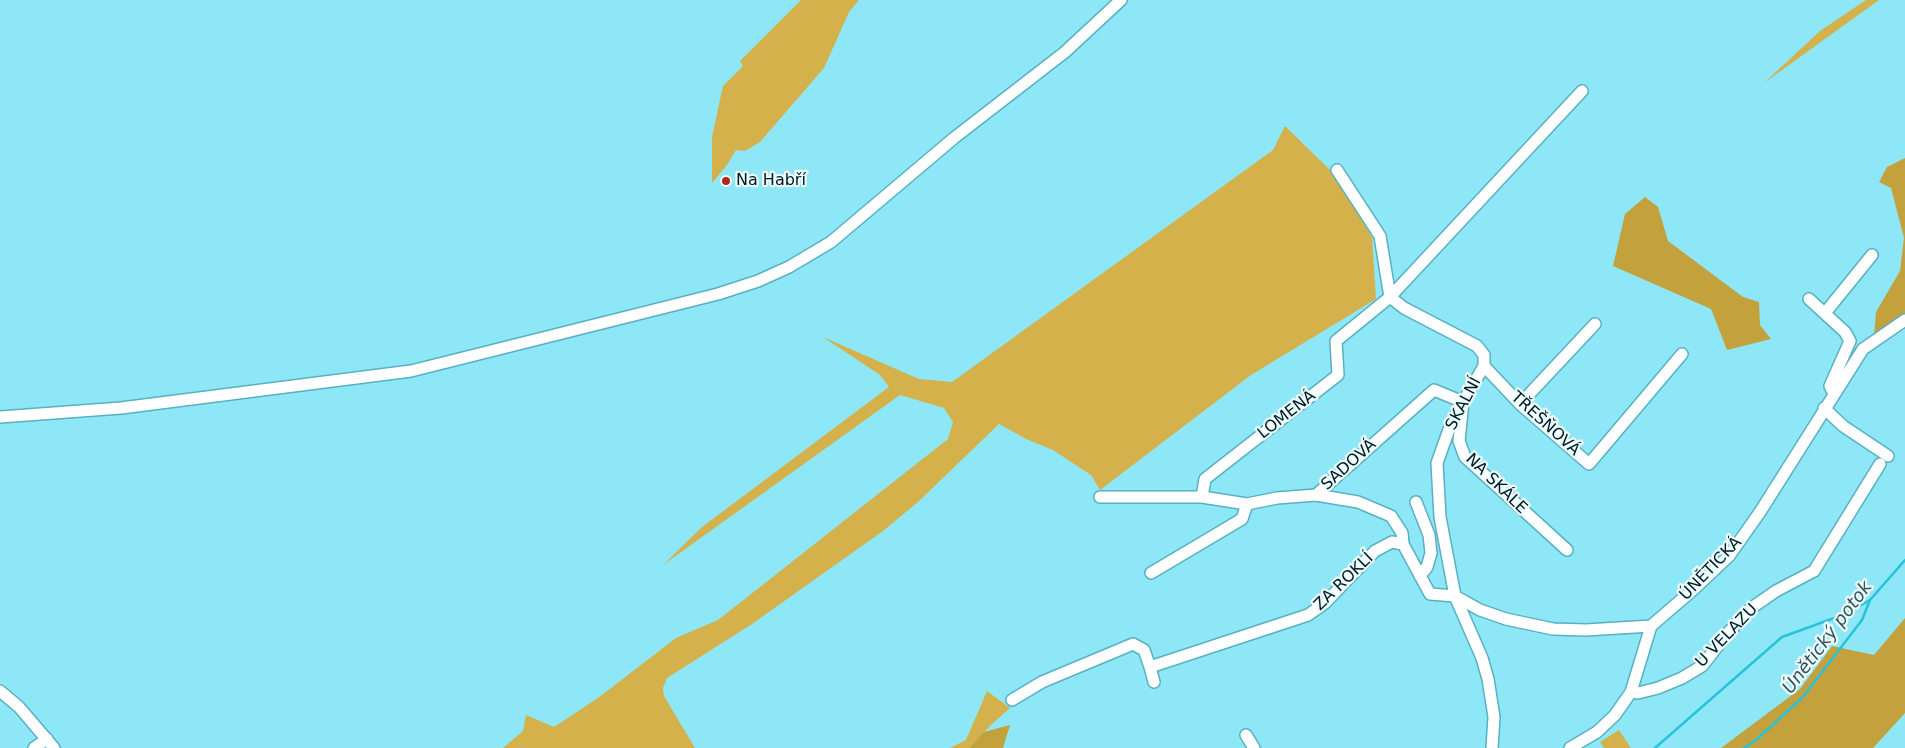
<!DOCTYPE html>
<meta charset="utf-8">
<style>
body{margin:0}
canvas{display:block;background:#8ee7f7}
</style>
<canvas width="1905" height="748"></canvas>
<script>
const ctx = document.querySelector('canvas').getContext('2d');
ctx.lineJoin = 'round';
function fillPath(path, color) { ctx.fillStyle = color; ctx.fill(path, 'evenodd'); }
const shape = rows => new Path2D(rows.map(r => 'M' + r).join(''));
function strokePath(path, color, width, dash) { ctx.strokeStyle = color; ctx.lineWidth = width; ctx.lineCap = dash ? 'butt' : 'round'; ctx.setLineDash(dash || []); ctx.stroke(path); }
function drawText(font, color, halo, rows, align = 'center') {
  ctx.font = font + ' "DejaVu Sans",sans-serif'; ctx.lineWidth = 4.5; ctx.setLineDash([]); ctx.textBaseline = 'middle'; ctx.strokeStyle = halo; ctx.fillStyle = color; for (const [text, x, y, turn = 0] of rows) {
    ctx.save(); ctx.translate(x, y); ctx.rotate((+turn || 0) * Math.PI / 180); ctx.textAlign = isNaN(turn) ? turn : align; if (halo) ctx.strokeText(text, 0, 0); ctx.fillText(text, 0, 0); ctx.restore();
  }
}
fillPath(shape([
 [801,0,859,0,849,12,824,68,760,142,745,151,736,150,727,165,712,183,712,137,723,86,743,66,740,61],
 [1866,0,1879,0,1764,83,1820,31],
 [1285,126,1332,172,1372,237,1376,299,1251,375,1100,490,1091,475,1053,450,1026,439,999,424,918,502,883,531,752,624,667,678,663,688,664,696,695,748,503,748,523,731,526,715,554,727,598,698,676,638,718,620,948,439,953,422,944,408,900,395,663,565,702,527,889,387,880,375,823,337,919,379,952,382,1273,150],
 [987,691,1010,708,992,724,969,748,950,748,966,740],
 [1619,730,1631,748,1604,748,1600,742]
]), '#d4b14b');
fillPath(shape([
 [1905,158,1905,313,1874,336,1876,312,1900,271,1904,238,1891,188,1879,182,1887,167],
 [1645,197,1658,207,1668,241,1743,297,1759,302,1760,325,1771,339,1727,350,1711,309,1613,266,1625,214],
 [1905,618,1905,713,1873,748,1721,748,1800,689,1832,646,1874,655],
 [1010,725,1003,748,969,748,984,732]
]), '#c3a13d');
strokePath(shape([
 [1655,748,1782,637,1848,613,1870,600],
 [1744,748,1756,740,1802,698,1862,620,1870,600,1905,560]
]), '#28c3d9', 2.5);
const minor = shape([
 [1337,170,1380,236,1390,297],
 [1390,297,1404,308,1477,346,1484,355,1484,366,1452,421,1437,463,1440,517,1455,596,1482,658,1488,679,1494,717,1492,748],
 [1809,299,1845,332,1850,341,1830,386,1834,394],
 [1825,313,1872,255],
 [1484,366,1520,404,1589,464,1682,354],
 [1520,404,1595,324],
 [1824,408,1843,426,1888,456],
 [0,417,121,408,411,371,718,294,758,281,789,267,831,242,954,138,1065,52,1121,0],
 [1316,495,1434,390,1463,402,1459,441,1465,457,1567,550],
 [1100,497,1202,497],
 [1416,502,1429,535,1431,553,1427,567,1420,576],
 [1403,544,1402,533,1391,516,1358,502,1316,495,1277,498,1247,504,1202,497,1205,479,1338,375,1336,341,1390,297,1582,91],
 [1151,573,1242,519,1247,504],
 [1150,667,1154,682],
 [0,691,19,707,54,748],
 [1631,692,1638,693,1658,688,1682,678,1702,666,1727,634,1750,609,1776,591,1814,571,1880,464],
 [1012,700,1042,682,1133,644,1144,650,1150,667,1308,615,1325,603,1375,551,1392,542,1403,544,1430,594,1455,596,1480,610,1506,619,1553,629,1586,630,1651,626],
 [1246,735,1254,748],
 [34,748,47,739],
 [1570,748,1597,732,1615,715,1631,692,1651,626,1695,588,1729,556,1760,512,1863,349,1905,320]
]);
strokePath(minor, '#57b1c0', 14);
strokePath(minor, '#fff', 11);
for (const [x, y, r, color] of [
 [726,181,5,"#b5271a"]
]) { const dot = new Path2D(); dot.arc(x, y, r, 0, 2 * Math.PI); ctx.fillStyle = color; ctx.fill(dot); strokePath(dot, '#ebfbfe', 2); }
drawText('16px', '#00191e', '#ebfbfe', [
 ["Na Habří",736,181]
], 'left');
drawText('16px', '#00191e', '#ebfbfe', [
 ["SKALNÍ",1464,404,-62],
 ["LOMENÁ",1287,415,-38],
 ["TŘEŠŇOVÁ",1545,424,42],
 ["SADOVÁ",1349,465,-42],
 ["NA SKÁLE",1496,484,44],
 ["ÚNĚTICKÁ",1711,569,-46],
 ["ZA ROKLÍ",1344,582,-44],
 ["U VELAZU",1727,636,-46]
]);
drawText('italic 18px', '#345257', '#ebfbfe', [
 ["Únětický potok",1828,638,-53]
]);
</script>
